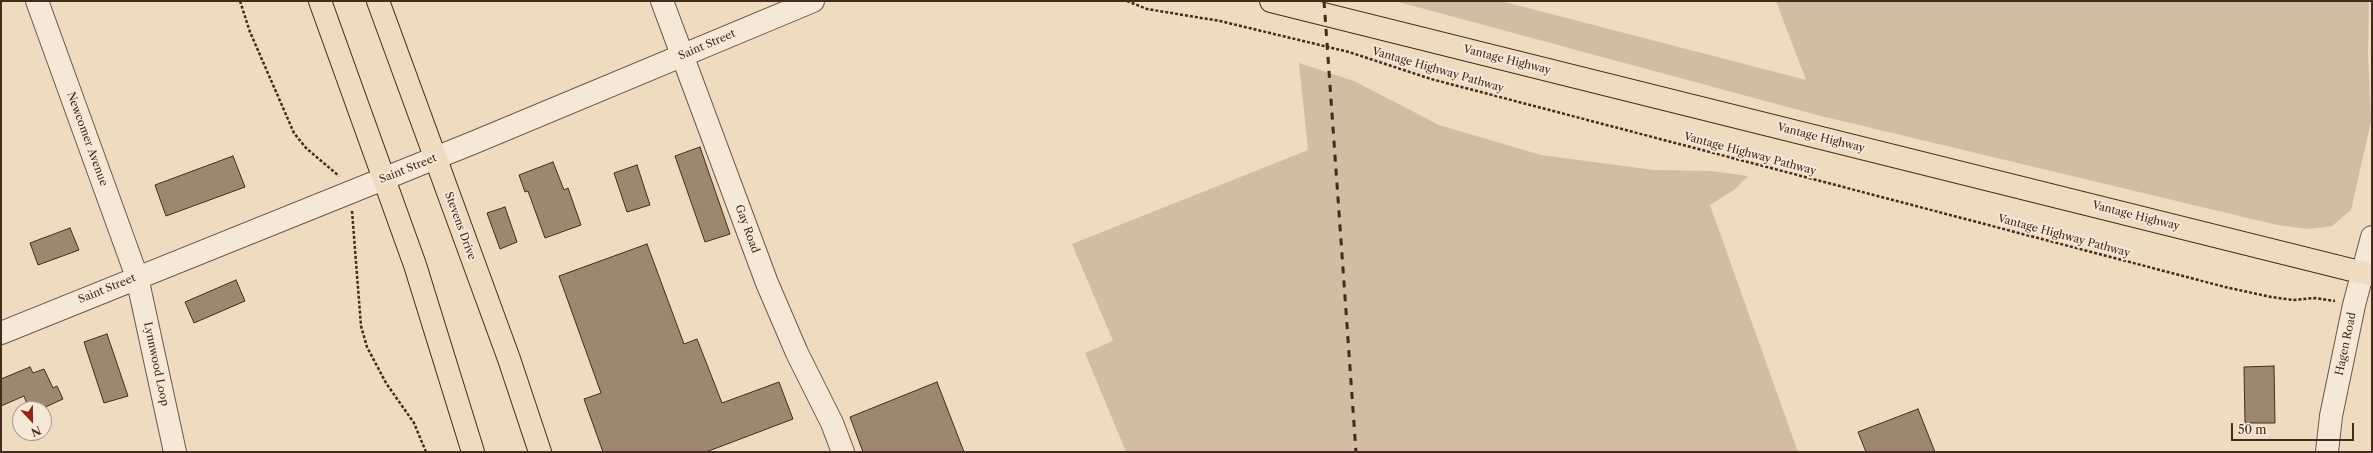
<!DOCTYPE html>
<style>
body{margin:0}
#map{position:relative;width:2373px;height:453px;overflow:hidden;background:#efdbc0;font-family:"Libre Caslon Text",serif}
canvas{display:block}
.frame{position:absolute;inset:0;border:2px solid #442b1c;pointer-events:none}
.north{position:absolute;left:12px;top:401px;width:40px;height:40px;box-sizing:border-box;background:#f5e8d6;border:1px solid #ae9c8c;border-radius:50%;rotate:158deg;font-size:11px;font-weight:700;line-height:16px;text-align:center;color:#442b1c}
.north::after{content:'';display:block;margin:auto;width:14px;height:18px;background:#8f2418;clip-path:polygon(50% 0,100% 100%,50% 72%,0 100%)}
.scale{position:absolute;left:2231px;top:423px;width:123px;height:18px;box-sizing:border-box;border:2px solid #442b1c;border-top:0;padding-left:5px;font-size:12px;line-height:14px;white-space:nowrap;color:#442b1c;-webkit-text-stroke:3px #f5e8d6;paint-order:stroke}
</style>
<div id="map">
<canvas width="2373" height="453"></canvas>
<div class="frame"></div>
<div class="north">N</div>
<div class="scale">50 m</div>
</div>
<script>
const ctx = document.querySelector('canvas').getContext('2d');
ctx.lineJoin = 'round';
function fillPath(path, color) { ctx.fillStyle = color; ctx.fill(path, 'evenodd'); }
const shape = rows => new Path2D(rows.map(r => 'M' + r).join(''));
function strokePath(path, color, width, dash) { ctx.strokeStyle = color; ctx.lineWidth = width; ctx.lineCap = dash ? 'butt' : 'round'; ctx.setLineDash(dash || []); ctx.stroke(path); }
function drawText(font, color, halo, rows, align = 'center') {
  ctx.font = font + ' "Libre Caslon Text",serif'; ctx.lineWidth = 4; ctx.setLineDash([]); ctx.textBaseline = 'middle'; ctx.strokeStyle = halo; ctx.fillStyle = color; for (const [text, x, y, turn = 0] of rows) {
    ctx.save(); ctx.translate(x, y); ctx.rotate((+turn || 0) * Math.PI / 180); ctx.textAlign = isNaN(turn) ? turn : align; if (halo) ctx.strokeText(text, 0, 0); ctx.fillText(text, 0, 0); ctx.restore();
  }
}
fillPath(shape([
 [1395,1,1501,1,1806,80,1776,1,2369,1,2368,54,2371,122,2351,210,2332,226,2309,229,2277,225,1817,115],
 [1299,63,1354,81,1439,125,1541,155,1654,170,1711,171,1748,176,1734,190,1710,205,1798,452,1126,452,1085,353,1113,341,1072,244,1308,150]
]), '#d2bda4');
const building = shape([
 [700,147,730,234,705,242,675,156,700,147],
 [233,156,245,187,166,216,155,185,233,156],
 [553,162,564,190,568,188,581,225,545,238,528,191,525,192,519,175,553,162],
 [637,165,650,205,627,212,614,173,637,165],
 [505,207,517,242,500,249,487,213,505,207],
 [70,228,79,250,38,265,30,243,70,228],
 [647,244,684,344,697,339,722,403,779,382,793,419,706,452,603,452,584,399,601,393,559,276,647,244],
 [236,280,245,301,194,323,185,302,236,280],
 [107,334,128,396,104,403,84,342,107,334],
 [2274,366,2275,423,2245,423,2244,367,2274,366],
 [30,367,33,373,44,369,53,388,57,386,63,399,41,409,29,409,24,396,1,406,1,379,30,367],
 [937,382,964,452,863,452,850,417,937,382],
 [1918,409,1935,452,1866,452,1858,432,1918,409]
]);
fillPath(building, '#9d8771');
strokePath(building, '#442b1c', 1);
const minor = shape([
 [37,1,137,277,175,452],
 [662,1,767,283,797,353,832,423,843,452],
 [1,333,475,142,813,1],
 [2327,452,2331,416,2354,305,2372,237]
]);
const major = shape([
 [320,1,415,265,473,452],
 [378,1,509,359,540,452],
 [1271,1,2372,275]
]);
strokePath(minor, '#6f5745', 24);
strokePath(major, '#442b1c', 24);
strokePath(shape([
 [240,1,250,32,294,133,306,148,339,176],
 [1127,1,1147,9,1220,21,1349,52,1431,79,2225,287,2271,297,2293,300,2315,298,2335,301],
 [352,211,361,326,367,347,386,383,414,423,426,452]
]), '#442b1c', 2.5, [3, 2]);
strokePath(minor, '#f5e8d6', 22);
strokePath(major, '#efdbc0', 22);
strokePath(shape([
 [1324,1,1356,452]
]), '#442b1c', 3, [7, 7]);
drawText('11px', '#442b1c', '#f5e8d6', [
 ["Saint Street",707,45,-23],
 ["Vantage Highway",1507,60,14],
 ["Vantage Highway Pathway",1438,70,16],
 ["Vantage Highway",1821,138,14],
 ["Newcomer Avenue",87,139,70],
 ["Vantage Highway Pathway",1750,154,15],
 ["Saint Street",408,169,-22],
 ["Vantage Highway",2136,216,14],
 ["Stevens Drive",460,226,70],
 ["Gay Road",747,229,70],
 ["Vantage Highway Pathway",2064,236,15],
 ["Saint Street",107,289,-22],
 ["Hagen Road",2346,344,-78],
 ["Lynnwood Loop",156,364,78]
]);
</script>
